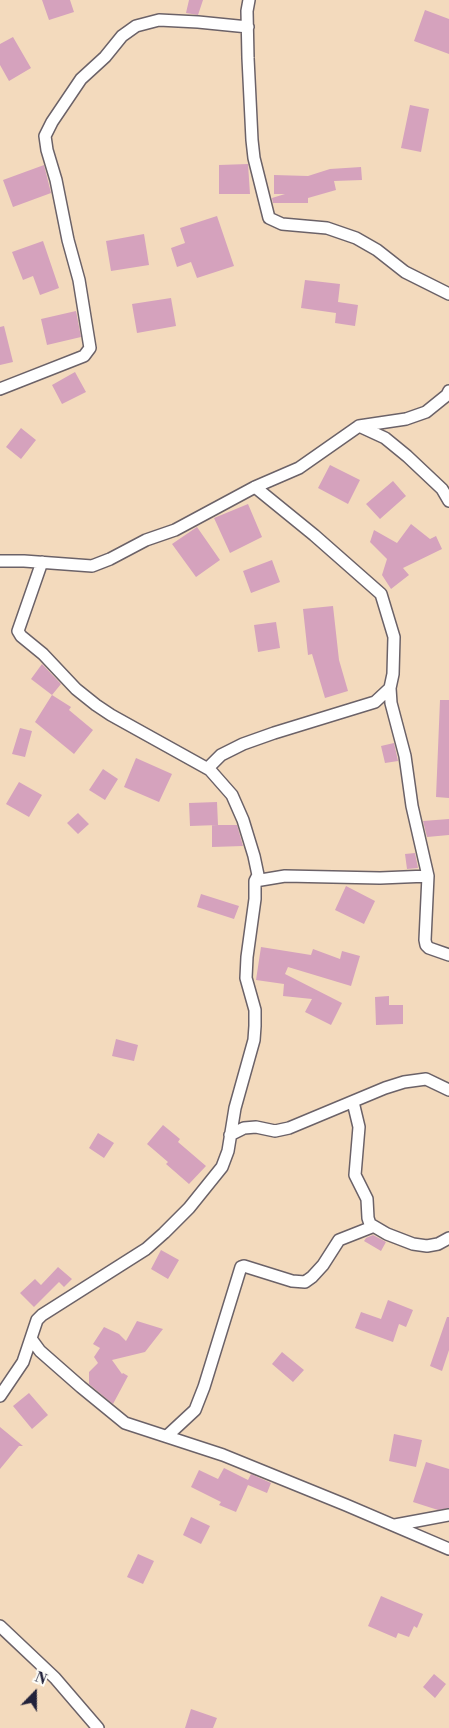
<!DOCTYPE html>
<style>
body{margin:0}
#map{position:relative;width:449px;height:1728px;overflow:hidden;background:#f3dabd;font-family:"Libre Bodoni",serif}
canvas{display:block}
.north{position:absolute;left:10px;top:1668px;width:50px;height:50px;-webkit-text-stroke:4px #fdfcf7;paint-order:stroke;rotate:22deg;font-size:14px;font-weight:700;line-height:20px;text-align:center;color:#22223b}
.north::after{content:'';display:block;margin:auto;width:18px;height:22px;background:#22223b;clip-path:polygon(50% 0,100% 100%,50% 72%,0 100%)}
</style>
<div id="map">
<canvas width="449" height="1728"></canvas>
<div class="north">N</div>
</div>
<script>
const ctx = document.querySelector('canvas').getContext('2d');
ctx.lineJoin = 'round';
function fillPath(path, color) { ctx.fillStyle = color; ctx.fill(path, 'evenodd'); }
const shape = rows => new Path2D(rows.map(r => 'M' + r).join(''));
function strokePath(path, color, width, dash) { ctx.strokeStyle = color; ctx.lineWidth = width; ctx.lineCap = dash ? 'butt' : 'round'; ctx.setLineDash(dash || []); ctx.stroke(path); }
fillPath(shape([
 [42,0,70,0,74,12,49,20],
 [189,0,203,0,198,15,186,13],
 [425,10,449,19,449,54,414,41],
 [13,37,31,68,9,81,0,65,0,44],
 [410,105,429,109,421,152,401,148],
 [248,164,250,194,219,194,219,165],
 [44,165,51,193,13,207,3,180],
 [361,167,362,180,334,181,336,190,308,198,308,203,273,203,272,198,285,194,274,194,274,175,308,176,330,169],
 [217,216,234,266,197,278,191,262,177,267,171,248,185,243,180,228],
 [144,234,149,265,111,271,106,241],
 [43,241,59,288,40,295,33,276,23,280,12,252],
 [305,280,340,284,338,302,358,305,355,326,335,323,336,313,301,308],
 [171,298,176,326,137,333,132,304],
 [76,311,81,337,47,345,41,319],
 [4,326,13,362,0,365,0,327],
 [75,372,86,392,62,404,52,385],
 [21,428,36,440,21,459,6,447],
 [330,465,360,480,348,504,318,488],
 [393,481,406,496,380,519,366,504],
 [248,504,262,537,230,553,214,518],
 [411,524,430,539,436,536,442,549,403,568,409,575,391,589,382,575,387,559,370,542,374,530,397,543],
 [197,527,220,560,196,577,172,544],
 [272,560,280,582,251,593,243,571],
 [333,606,339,660,348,691,325,698,312,654,308,655,303,609],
 [276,622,280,648,258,652,254,625],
 [42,664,61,684,52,695,31,679],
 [52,695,71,707,69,710,93,730,74,754,35,722],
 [440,700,449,700,449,798,436,797],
 [20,728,32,731,25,757,12,754],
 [394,743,398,761,385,763,381,746],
 [136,758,172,774,159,802,124,787],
 [103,769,118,779,105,800,89,790],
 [19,782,42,795,29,817,6,804],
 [217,802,218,825,190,826,189,803],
 [78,813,89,824,78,834,67,823],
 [449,819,449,835,427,837,423,821],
 [212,825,237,825,243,846,212,847],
 [415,853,418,868,407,869,405,854],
 [346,886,375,901,364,924,335,910],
 [201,894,239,906,234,919,197,907],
 [261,947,311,955,313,949,340,959,342,951,360,956,351,986,288,967,285,974,342,1003,331,1025,305,1012,312,999,283,996,284,984,256,980],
 [389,996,389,1005,403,1005,403,1024,376,1025,375,997],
 [116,1039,138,1045,134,1061,112,1056],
 [163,1125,180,1139,178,1142,206,1166,189,1184,166,1164,168,1162,147,1144],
 [98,1133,114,1143,104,1158,89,1148],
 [373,1235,386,1242,381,1251,364,1241,366,1238],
 [161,1250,179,1260,168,1279,151,1269],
 [58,1267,72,1279,64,1287,59,1282,34,1307,20,1293,35,1279,41,1285],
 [388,1300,413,1310,406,1327,399,1324,393,1342,355,1328,361,1312,381,1319],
 [447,1317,449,1317,449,1350,442,1371,430,1366],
 [137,1321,163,1329,145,1352,112,1360,122,1374,123,1373,128,1376,113,1404,89,1384,89,1372,98,1363,94,1357,100,1348,93,1344,104,1327,119,1334,126,1341],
 [282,1352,304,1370,293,1382,272,1364],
 [29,1393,48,1415,32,1429,13,1406],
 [0,1427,23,1446,19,1446,0,1469],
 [394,1434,422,1440,416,1467,389,1461],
 [426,1462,449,1469,449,1508,438,1510,413,1502],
 [224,1468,248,1480,251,1474,271,1483,267,1493,248,1485,236,1512,219,1505,221,1502,191,1487,199,1470,218,1479],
 [191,1517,210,1526,201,1544,183,1535],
 [138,1554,154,1561,143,1584,127,1577],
 [381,1596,423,1614,417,1628,414,1626,409,1637,398,1633,396,1638,368,1626],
 [434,1674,446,1684,435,1698,423,1687],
 [191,1709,217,1718,213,1728,185,1728]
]), '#d5a2bd');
const minor = shape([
 [249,0,247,11,248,58,252,140,254,158,269,218,282,224,327,228,356,238,377,250,405,272,449,294],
 [0,389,84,356,90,348,79,280,68,240,56,180,47,150,45,136,52,122,81,79,105,57,122,36,136,26,159,20,198,22,248,27],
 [359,426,385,438,407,456,442,489,449,501],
 [255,487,314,535,381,594,394,637,393,674,390,688,391,703,405,756,412,806,428,876,425,940,426,945,429,948,449,955],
 [0,561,24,561,92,566,110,559,146,540,175,530,255,487,299,468,359,426,406,419,426,412,447,395,449,391],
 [208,768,221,755,243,744,274,733,375,702,390,688],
 [255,881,285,876,380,878,428,876],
 [353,1102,359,1127,355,1175,367,1199,368,1218,370,1224,387,1234,413,1244,427,1246,438,1244,449,1238],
 [230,1135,244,1128,256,1127,275,1131,289,1128,385,1088,404,1082,426,1079,449,1090],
 [32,1340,40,1351,81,1387,125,1423,223,1455,346,1505,449,1549],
 [0,1396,23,1362,37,1320,42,1315,146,1249,164,1233,189,1208,222,1167,228,1151,235,1108,254,1040,255,1026,255,1010,246,978,247,957,255,899,255,881,258,875,254,856,243,820,232,795,210,770,111,715,96,705,76,689,43,654,21,636,18,631,42,562],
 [167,1436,195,1410,204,1387,241,1267,244,1266,292,1281,305,1282,312,1277,323,1265,339,1240,372,1227],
 [395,1525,449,1515],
 [0,1626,55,1678,98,1728]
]);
strokePath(minor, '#6b6268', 14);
strokePath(minor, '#fff', 11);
</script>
